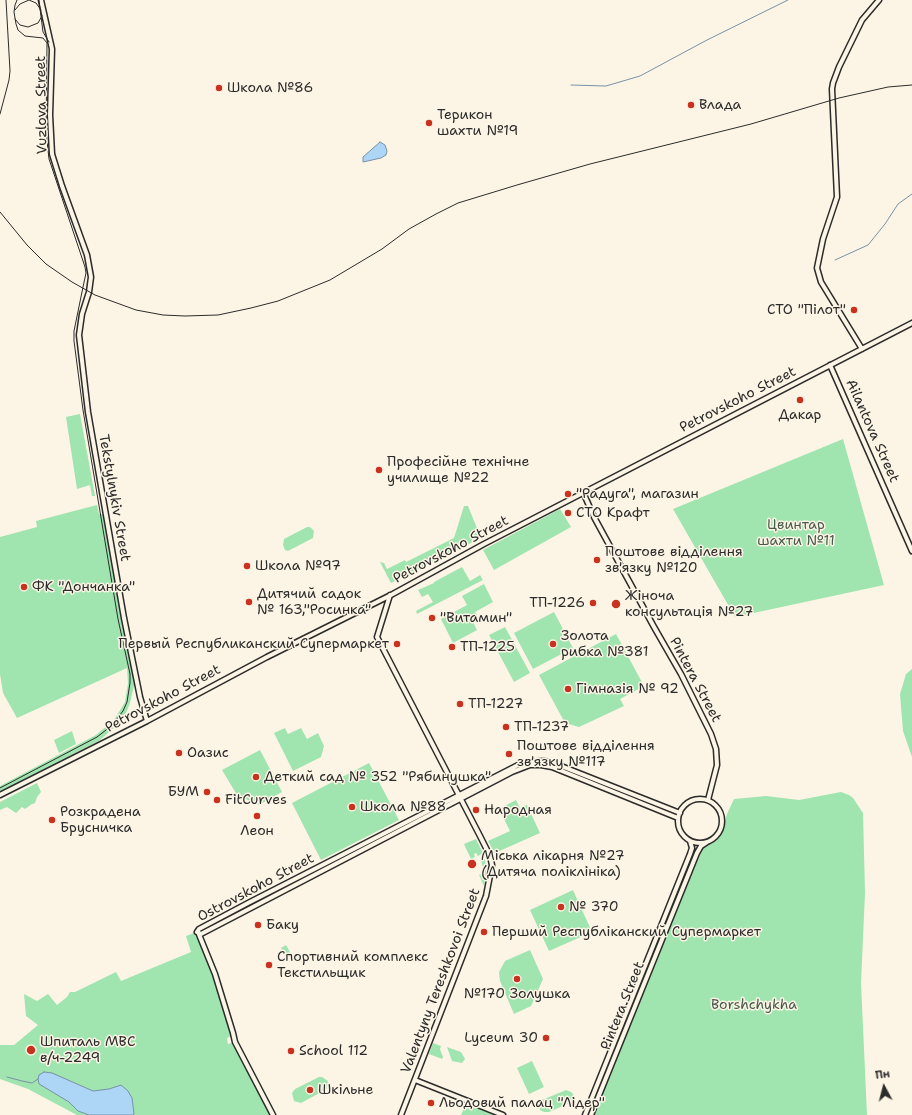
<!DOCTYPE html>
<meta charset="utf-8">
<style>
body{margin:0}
#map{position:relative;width:912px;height:1115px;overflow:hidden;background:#fcf5e5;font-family:"Shantell Sans",sans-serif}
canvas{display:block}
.north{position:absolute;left:864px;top:1067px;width:40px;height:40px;-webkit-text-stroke:3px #fcf5e5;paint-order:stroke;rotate:353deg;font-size:11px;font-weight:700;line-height:16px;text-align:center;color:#2b2b2b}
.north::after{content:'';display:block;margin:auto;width:14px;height:18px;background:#2b2b2b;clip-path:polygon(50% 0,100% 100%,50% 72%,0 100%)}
</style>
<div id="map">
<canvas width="912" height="1115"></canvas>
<div class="north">Пн</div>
</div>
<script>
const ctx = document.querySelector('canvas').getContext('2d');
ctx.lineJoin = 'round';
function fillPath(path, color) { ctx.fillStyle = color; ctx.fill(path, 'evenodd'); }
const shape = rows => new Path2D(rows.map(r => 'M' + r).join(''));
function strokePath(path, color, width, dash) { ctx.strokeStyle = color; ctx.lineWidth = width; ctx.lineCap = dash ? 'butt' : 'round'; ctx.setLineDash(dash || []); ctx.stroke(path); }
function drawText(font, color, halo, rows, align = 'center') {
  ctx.font = font + ' "Shantell Sans",sans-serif'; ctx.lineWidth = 3; ctx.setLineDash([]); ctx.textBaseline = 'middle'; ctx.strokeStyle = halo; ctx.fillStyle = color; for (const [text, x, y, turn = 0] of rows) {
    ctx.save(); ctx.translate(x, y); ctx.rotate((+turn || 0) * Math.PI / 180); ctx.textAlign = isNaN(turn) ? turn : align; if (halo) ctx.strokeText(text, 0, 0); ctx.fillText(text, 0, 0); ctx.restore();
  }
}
fillPath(shape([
 [80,414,95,496,92,496,90,485,77,489,66,417],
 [843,439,884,585,735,617,673,509],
 [97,505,99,514,105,514,135,681,130,703,126,713,118,724,99,741,0,792,0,786,96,735,114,720,125,702,128,683,127,668,17,718,3,693,0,674,0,537,37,527,36,521],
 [464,506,468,506,481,538,391,583,380,562,384,563,387,569,405,560,406,562,454,538],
 [560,509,571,527,494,570,483,550],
 [307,527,310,527,314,531,313,538,288,551,285,550,283,545,284,539],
 [462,567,470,581,480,575,483,580,417,614,416,611,433,602,428,594,422,597,418,590,434,583,434,582],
 [484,584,493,602,475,612,477,615,471,618,477,630,453,643,441,619,467,605,462,596],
 [554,612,573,648,533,669,514,633],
 [505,627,530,673,514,682,489,635],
 [616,634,644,686,620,699,624,706,579,727,565,723,539,675],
 [912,669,912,757,903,731,900,694,906,674],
 [285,728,288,734,301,728,307,739,318,733,324,746,321,757,293,771,274,733],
 [72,731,76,744,59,753,54,740],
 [260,750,282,792,259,805,237,795,222,770],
 [369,763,399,820,321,860,292,803],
 [37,783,41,792,37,797,35,803,32,804,25,809,22,807,16,813,7,807,0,810,0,802],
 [841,792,849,795,853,798,863,813,865,893,861,983,867,1115,594,1115,699,854,702,848,715,841,722,833,727,814,734,799,766,796,799,800],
 [516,800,520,808,527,805,540,833,495,853,494,852,488,841,510,831,499,809],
 [476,839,483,853,478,856,476,853,474,854,475,857,471,859,464,844],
 [485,859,486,872,484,886,479,875,483,873,484,870,481,861],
 [573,890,592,932,549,951,530,910],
 [197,932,210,963,234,1035,227,1038,228,1044,235,1042,273,1115,77,1115,28,1089,0,1079,0,1045,14,1045,38,1025,26,1016,24,994,37,1001,48,994,57,1005,67,997,70,992,75,992,116,972,121,981,191,952,186,936],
 [286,945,291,954,286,957,281,948],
 [530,950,543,979,531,1006,514,1014,500,981,499,972,505,961],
 [433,1043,441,1046,440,1049,443,1057,442,1059,429,1054],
 [447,1047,461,1052,465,1059,462,1063,452,1061],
 [532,1061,544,1087,529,1094,517,1068],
 [319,1077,322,1077,328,1081,327,1088,325,1090,301,1103,294,1101,292,1093,295,1089],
 [566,1090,571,1092,573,1094,574,1100,572,1102,549,1112,544,1112,540,1110,539,1104,542,1100],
 [467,1101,503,1115,461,1115]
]), '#a0e4af');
const water = shape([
 [380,142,385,145,387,151,386,155,381,158,363,162,363,157,380,142],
 [44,1072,52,1073,93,1091,109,1089,121,1085,128,1091,132,1098,134,1114,133,1115,89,1115,78,1111,69,1102,39,1084,38,1079,39,1075,44,1072]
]);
fillPath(water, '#acd5f6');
strokePath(water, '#7891a5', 1);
strokePath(shape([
 [571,85,606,86,640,76,707,40,788,0],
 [835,260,868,245,885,224,898,204,912,194],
 [7,1077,22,1081,32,1083,38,1079]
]), '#7891a5', 1);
const secondary = shape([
 [41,0,52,49,50,115,52,154,62,186,87,255,91,277,89,292,82,314,79,335,88,412,124,618,140,697,147,721],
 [862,349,821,282,817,268,823,239,837,197,832,89,833,83,839,67,862,20,879,0],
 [830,365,912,551],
 [583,492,594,517,654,627,681,674,711,734,716,749,717,765,708,800],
 [390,595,377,637,480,836,490,856,492,865,486,896,401,1115],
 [0,795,147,721,267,657,391,595,484,544,912,323],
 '678 821a22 22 0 1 1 44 0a22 22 0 1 1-44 0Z',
 [197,932,199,929,248,903,518,765,527,762,544,761,556,764,680,813],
 [197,932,201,934,512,772,530,765,541,765,552,767,678,818],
 [198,932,215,974,233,1033,235,1042,273,1115],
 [415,1080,503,1115],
 [585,1115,690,854,692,848,690,841],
 [591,1115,697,853,701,846,707,842]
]);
strokePath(secondary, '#2b2b2b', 7);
strokePath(secondary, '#fcf5e5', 4);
strokePath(shape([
 [39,0,43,32,49,42],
 [15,10,20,4,29,0,36,3,41,10],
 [15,19,20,25,28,27,38,23,42,16],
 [0,788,97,737,106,730,115,721,123,711,127,702,130,683,130,674,118,619,83,410,74,341,74,331,83,287,86,273,85,267,49,159,46,132,47,43,43,38,25,36,18,30,16,24,14,12,15,5,17,0]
]), '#2b2b2b', 1);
strokePath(shape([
 [0,114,9,80,10,71,6,0],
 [0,212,27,245,46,264,72,282,95,295,136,310,163,315,185,316,218,315,251,308,278,301,330,280,382,249,409,229,436,214,458,203,517,185,590,164,751,124,839,98,888,87,912,85]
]), '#2b2b2b', 1);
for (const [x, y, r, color] of [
 [219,88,4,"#c8321e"],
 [691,105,4,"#c8321e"],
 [429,123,4,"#c8321e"],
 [854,310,4,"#c8321e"],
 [800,400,4,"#c8321e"],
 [379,470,4,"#c8321e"],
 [568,494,4,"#c8321e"],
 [568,513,4,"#c8321e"],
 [597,560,4,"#c8321e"],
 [247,566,4,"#c8321e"],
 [24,587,4,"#c8321e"],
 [249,602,4,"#c8321e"],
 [593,603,4,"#c8321e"],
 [616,604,5,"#c8321e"],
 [432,618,4,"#c8321e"],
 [397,644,4,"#c8321e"],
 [553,644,4,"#c8321e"],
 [452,647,4,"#c8321e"],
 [568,689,4,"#c8321e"],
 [460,704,4,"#c8321e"],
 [506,727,4,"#c8321e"],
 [179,753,4,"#c8321e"],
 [509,754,4,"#c8321e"],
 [256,777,4,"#c8321e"],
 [207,792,4,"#c8321e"],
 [217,800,4,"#c8321e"],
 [352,807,4,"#c8321e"],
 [476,810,4,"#c8321e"],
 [257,816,4,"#c8321e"],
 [52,820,4,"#c8321e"],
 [472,864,5,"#c8321e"],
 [561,907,4,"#c8321e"],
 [258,925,4,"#c8321e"],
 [484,932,4,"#c8321e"],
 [269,965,4,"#c8321e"],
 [517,979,4,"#c8321e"],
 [546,1038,4,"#c8321e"],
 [31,1050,5,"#c8321e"],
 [291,1051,4,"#c8321e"],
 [310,1090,4,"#c8321e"],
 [431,1103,4,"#c8321e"]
]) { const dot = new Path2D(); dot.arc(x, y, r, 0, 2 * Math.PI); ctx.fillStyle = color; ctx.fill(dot); strokePath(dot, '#fcf5e5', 1.5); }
drawText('14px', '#2b2b2b', '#fcf5e5', [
 ["Школа №86",227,88],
 ["Влада",699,105],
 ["Терикон",437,115],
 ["шахти №19",437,131],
 ["СТО \"Пілот\"",846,310,"right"],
 ["Дакар",800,415,"center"],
 ["Професійне технічне",387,462],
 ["училище №22",387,478],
 ["\"Радуга\", магазин",576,494],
 ["СТО Крафт",576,513],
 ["Поштове відділення",605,552],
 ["зв'язку №120",605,568],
 ["Школа №97",255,566],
 ["ФК \"Дончанка\"",32,587],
 ["Дитячий садок",257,594],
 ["№ 163,\"Росинка\"",257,610],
 ["Жіноча",625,596],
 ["консультація №27",625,612],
 ["ТП-1226",585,603,"right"],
 ["\"Витамин\"",440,618],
 ["Золота",561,636],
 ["рибка №381",561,652],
 ["Первый Республиканский Супермаркет",389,644,"right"],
 ["ТП-1225",460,647],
 ["Гімназія № 92",576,689],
 ["ТП-1227",468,704],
 ["ТП-1237",514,727],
 ["Поштове відділення",517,746],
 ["зв'язку №117",517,762],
 ["Оазис",187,753],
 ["Деткий сад № 352 \"Рябинушка\"",264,777],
 ["БУМ",199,792,"right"],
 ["FitCurves",225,800],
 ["Школа №88",360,807],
 ["Народная",484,810],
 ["Розкрадена",60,812],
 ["Брусничка",60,828],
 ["Леон",257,831,"center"],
 ["Міська лікарня №27",481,856],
 ["(Дитяча поліклініка)",481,872],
 ["№ 370",569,907],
 ["Баку",266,925],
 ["Перший Республiканский Супермаркет",492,932],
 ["Спортивний комплекс",277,957],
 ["Текстильщик",277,973],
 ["№170 Золушка",517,994,"center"],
 ["Lyceum 30",538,1038,"right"],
 ["Шпиталь МВС",40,1042],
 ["в/ч-2249",40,1058],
 ["School 112",299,1051],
 ["Шкільне",318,1090],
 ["Льодовий палац \"Лідер\"",439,1103]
], 'left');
drawText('14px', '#2b2b2b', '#fcf5e5', [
 ["Vuzlova Street",42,105,-91],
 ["Petrovskoho Street",738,400,-27],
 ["Ailantova Street",872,431,66],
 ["Tekstylnykiv Street",114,498,80],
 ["Petrovskoho Street",451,550,-28],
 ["Pintera Street",695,680,62],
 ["Petrovskoho Street",163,699,-28],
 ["Ostrovskoho Street",256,888,-28],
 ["Valentyny Tereshkovoi Street",441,981,-69],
 ["Pintera Street",623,1006,-68]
]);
drawText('14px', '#48594c', '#fcf5e5', [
 ["Цвинтар",796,525],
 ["шахти №11",796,541],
 ["Borshchykha",754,1005]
]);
</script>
